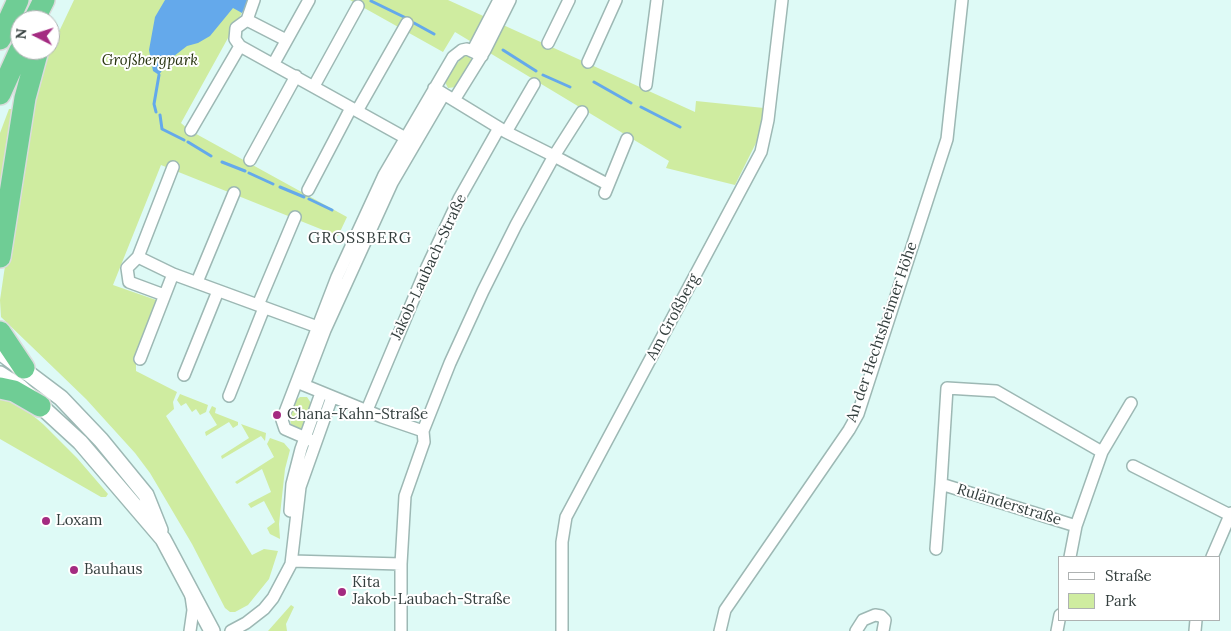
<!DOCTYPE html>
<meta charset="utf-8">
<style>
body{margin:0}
#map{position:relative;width:1231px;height:631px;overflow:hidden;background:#defaf6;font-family:Lora,serif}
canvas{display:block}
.legend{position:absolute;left:1058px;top:556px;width:162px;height:65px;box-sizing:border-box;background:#fff;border:1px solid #aeb2b2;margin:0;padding:6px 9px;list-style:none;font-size:15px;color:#343f3e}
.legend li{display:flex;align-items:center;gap:10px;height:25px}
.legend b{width:25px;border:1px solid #aeb2b2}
.north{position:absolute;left:10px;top:10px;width:50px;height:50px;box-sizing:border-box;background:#fff;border:1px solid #aeb2b2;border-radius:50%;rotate:275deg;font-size:14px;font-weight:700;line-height:20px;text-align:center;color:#343f3e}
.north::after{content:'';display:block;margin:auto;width:18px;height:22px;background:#a42b81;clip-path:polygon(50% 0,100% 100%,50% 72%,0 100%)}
</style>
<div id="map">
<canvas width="1231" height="631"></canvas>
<ul class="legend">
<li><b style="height:6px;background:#fff"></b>Straße</li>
<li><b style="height:14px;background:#cfeca0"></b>Park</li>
</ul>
<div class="north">N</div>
</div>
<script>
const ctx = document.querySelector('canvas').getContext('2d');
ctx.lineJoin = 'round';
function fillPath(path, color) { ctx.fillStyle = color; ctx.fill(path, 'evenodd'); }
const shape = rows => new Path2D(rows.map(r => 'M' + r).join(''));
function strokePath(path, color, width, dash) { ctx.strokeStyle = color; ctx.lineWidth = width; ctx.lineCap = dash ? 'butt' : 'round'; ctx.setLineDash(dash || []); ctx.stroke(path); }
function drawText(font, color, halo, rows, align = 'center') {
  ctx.font = font + ' Lora,serif'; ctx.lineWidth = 4; ctx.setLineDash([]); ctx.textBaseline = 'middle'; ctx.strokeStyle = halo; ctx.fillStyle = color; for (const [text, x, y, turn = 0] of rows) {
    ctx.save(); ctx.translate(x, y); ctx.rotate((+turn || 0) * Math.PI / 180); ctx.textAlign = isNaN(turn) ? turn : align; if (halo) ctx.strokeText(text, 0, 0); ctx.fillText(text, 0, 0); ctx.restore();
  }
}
fillPath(shape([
 [74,0,249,0,181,123,189,130,347,217,338,236,161,165,113,285,159,301,136,360,136,371,177,392,173,402,174,409,166,416,252,555,264,549,278,551,269,579,248,605,235,612,230,612,225,608,192,544,150,473,135,453,86,399,1,317,0,300,28,109,38,76],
 [350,0,448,0,695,112,696,101,764,108,758,139,735,185,666,168,669,161,455,32,443,52],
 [463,56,470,56,472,63,456,87,448,88,445,82,451,71],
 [9,109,13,109,0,210,0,133],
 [180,394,208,405,206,412,200,415,196,409,192,412,186,403,181,406,177,400],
 [300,397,307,397,311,403,302,430,291,424,289,415,294,402],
 [0,398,20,405,43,424,77,458,108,494,106,497,101,497,0,439],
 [212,406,216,408,215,413,238,422,238,425,233,428,229,422,206,436,205,432,217,425,209,412],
 [241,424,266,433,265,441,261,436,222,459,221,456,249,438],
 [270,438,284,443,290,450,285,469,279,524,280,539,270,534,267,528,275,522,264,501,251,508,248,504,271,492,262,469,237,484,235,482,274,457,267,444],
 [291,605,294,607,286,624,287,631,268,631]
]), '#cfeca0');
fillPath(shape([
 [165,0,249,0,242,13,233,8,210,36,198,43,187,46,169,60,159,75,153,71,149,50,155,17]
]), '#64a9eb');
strokePath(shape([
 [371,1,406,18],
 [414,23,434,34],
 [503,50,536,71],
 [543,75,570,87],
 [594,82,631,103],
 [641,107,680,127],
 [156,112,154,104,159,75],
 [160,115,162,129,184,140],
 [188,142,211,156],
 [222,162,245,171],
 [249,173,273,184],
 [280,187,304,197],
 [309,199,332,210]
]), '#64a9eb', 3);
const minor = shape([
 [247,20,254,0],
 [286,40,247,20,236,28,235,39,240,46,411,141],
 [548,43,569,0],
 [473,50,499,0],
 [588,62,616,0],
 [274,63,309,0],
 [646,85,657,0],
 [314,86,358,6],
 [454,100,485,50,510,0],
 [357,111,407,23],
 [582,112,554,156,607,184],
 [191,130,240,46],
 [506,132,534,84],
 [250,160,296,76],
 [308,190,351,108],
 [605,193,627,139],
 [138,257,173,274,323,329],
 [197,282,234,193],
 [164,295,129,282,127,268,138,257,173,167],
 [258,305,295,217],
 [140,359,173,274],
 [184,375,218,291],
 [299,383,382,417,423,431],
 [304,385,325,330,392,183,444,94],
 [229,396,264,308],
 [367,410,427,267,459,199,499,128],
 [315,442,285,429,282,420,337,277,384,175,453,57,462,50,467,49,482,56],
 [1102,452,1131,403],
 [1133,466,1230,515],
 [290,511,292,484,301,449,321,393],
 [936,549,941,484],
 [1070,557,1076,526,1102,452,996,391,947,388,941,484,1076,526],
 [1212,557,1231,513],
 [292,561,401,564],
 [190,631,193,610,191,596],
 [231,631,246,623,264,609,273,598,291,564,300,487,332,397],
 [401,631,401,564,405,496,424,442,423,431,450,363,483,291,516,225,554,156,506,132,434,88],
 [562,631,562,542,566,517,761,152,768,120,782,0],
 [720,631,725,610,849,430,858,414,947,139,962,0],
 [856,631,863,620,875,615,881,616,885,620,883,631],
 [1057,631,1060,615],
 [1195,631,1196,620]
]);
const tertiary = shape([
 [0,352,61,398,101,440,146,495,160,530],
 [0,374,20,387,80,442,163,539,212,631]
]);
const motorway = shape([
 [34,20,44,0],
 [0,39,18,0],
 [0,94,20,50],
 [0,257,25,98,38,50],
 [0,332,24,368],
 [0,388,14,391,40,406]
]);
strokePath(minor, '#9db8b4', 14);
strokePath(tertiary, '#9db8b4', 18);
strokePath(motorway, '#dadcdc', 24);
strokePath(minor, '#fff', 11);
strokePath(tertiary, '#fff', 15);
strokePath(motorway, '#6fcd95', 21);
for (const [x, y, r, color] of [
 [277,415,5,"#a42b81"],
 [46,521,5,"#a42b81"],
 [74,570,5,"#a42b81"],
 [342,592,5,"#a42b81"]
]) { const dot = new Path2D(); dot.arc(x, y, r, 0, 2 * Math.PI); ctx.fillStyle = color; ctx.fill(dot); strokePath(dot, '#fff', 2); }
drawText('italic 15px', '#293511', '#fff', [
 ["Großbergpark",150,61]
]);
drawText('15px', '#343f3e', '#fff', [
 ["Jakob-Laubach-Straße",429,267,-65],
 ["Am Großberg",673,317,-62],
 ["An der Hechtsheimer Höhe",882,332,-71],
 ["Ruländerstraße",1009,505,17]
]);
drawText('15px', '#343f3e', '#fff', [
 ["Chana-Kahn-Straße",287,415],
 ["Loxam",56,521],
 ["Bauhaus",84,570],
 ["Kita",352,583],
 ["Jakob-Laubach-Straße",352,600]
], 'left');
ctx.letterSpacing = '1px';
drawText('16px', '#343f3e', '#fff', [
 ["GROSSBERG",360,238]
]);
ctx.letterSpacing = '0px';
</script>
